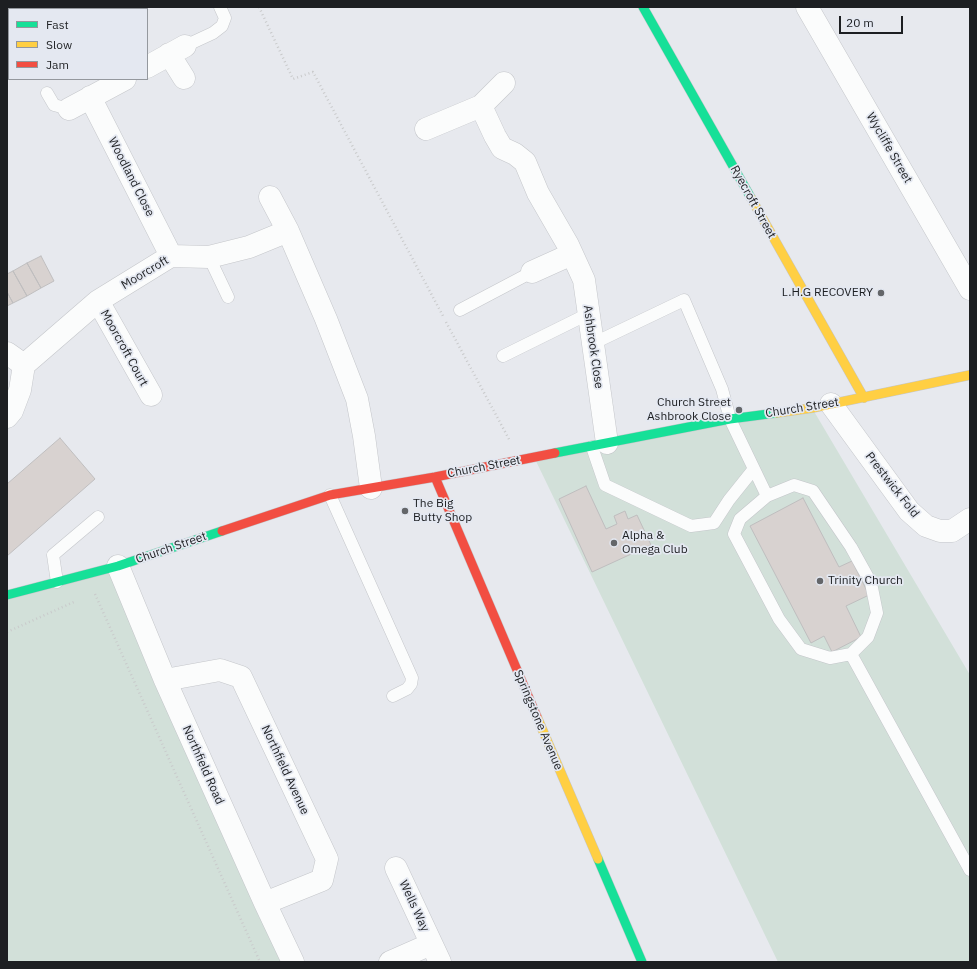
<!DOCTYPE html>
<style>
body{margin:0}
#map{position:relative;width:977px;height:969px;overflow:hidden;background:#e7e9ee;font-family:"IBM Plex Sans",sans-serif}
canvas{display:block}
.frame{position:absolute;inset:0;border:8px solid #1d1f22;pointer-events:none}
.legend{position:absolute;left:8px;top:8px;width:140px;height:72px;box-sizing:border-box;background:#e4e8f1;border:1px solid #94989e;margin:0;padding:5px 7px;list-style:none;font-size:12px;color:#1d1f22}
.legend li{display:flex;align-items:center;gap:8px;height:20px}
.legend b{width:20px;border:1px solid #94989e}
.scale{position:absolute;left:839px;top:16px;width:64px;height:18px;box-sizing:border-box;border:2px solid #1d1f22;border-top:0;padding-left:5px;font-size:12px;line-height:14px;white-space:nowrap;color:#1d1f22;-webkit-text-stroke:3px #e4e8f1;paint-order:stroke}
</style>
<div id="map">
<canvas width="977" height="969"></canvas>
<div class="frame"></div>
<ul class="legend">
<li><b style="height:5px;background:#16e098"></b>Fast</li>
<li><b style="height:5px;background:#ffcf43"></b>Slow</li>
<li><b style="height:5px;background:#f24e42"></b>Jam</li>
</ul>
<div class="scale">20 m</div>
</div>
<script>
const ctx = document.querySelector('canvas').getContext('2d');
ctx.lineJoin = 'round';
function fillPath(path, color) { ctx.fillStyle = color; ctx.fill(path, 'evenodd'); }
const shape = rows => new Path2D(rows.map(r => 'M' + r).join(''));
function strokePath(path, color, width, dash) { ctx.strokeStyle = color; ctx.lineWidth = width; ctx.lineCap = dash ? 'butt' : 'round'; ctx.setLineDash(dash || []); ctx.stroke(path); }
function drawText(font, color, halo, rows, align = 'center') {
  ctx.font = font + ' "IBM Plex Sans",sans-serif'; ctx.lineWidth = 3.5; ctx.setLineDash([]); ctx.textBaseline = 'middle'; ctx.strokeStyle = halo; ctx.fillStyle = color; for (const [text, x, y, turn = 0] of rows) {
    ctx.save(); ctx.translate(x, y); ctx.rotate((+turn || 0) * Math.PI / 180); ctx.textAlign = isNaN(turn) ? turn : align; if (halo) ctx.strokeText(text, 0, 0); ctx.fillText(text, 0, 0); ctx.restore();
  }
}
fillPath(shape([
 [812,408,970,675,970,962,778,962,534,457],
 [118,566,293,962,7,962,7,595]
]), '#d2e0d9');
const building = shape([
 [41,256,54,281,41,288,27,263,41,256],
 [27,263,41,288,27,296,13,271,27,263],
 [13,271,27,296,13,303,7,292,7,274,13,271],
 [7,292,13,303,7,306,7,292],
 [60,438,95,479,7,556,7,484,60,438],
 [586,486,606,529,617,524,614,516,625,511,628,519,637,515,651,545,592,572,559,499,586,486],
 [803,498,839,567,852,561,869,595,846,606,861,637,832,652,824,636,811,643,750,526,803,498]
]);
fillPath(building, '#d8d2d0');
strokePath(building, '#bfbebf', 1);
const lane = shape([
 [185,46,213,33,222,26,225,18,220,7],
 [7,68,9,67],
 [47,93,54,105,69,109],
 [209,257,228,297],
 [460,310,532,272],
 [592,344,684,300,722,389,730,419,767,496,740,519,734,534,779,619,801,649,830,658,851,654,970,870],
 [503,356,588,314],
 [592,447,605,485,691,526,714,523,729,500,753,470],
 [330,495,412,678,411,684,407,689,393,696],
 [767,496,794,485,813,491,851,547,871,583,877,613,868,637,851,654],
 [57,582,53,555,98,517]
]);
const street = shape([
 [807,7,970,289],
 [169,54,184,78],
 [147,67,185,46],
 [90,97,171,256],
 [481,106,495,136,502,148,515,154,525,162,538,193,568,245,584,280,607,443],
 [69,109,125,79],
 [426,129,481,106,504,83],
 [270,197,288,231,326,319,357,399,364,436,371,488],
 [532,272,572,254],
 [98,301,151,395],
 [7,353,24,365],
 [831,404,909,511,926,526,940,531,952,531,970,519],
 [7,417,12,411,20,390,24,365,98,301,171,256,209,257,249,247,288,231],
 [118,566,165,680,265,903,293,962],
 [165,680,220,670,241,677,327,859,322,880,265,903],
 [396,868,440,962],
 [390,962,431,944]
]);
const fast = shape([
 [643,7,751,198],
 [555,453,730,419,776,413],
 [7,595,118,566,222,531],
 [598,859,642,962]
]);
const slow = shape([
 [751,198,864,398],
 [776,413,812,408,970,375],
 [537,717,598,859]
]);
const jam = shape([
 [435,477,537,717],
 [222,531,330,495,435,477,555,453]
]);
strokePath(lane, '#c4c6ca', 13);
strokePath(street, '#c4c6ca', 23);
strokePath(fast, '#c4c6ca', 10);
strokePath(slow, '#c4c6ca', 10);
strokePath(jam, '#c4c6ca', 10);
strokePath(shape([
 [259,7,293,79,313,72,443,316],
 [446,322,510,441],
 [95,594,260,962],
 [7,632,76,601]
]), '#c9cacb', 2.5, [1, 3]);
strokePath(lane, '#fbfcfc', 12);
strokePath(street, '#fbfcfc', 22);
strokePath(fast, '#16e098', 9);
strokePath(slow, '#ffcf43', 9);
strokePath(jam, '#f24e42', 9);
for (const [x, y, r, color] of [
 [881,293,4,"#646669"],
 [739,410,4,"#646669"],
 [405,511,4,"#646669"],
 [614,543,4,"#646669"],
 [820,581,4,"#646669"]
]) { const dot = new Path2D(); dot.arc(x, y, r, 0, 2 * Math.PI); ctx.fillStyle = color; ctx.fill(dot); strokePath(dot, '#e4e8f1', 1.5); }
drawText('12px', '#1d1f22', '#e4e8f1', [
 ["Wycliffe Street",889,148,60],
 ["Woodland Close",131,177,63],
 ["Ryecroft Street",753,202,61],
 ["Moorcroft",145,273,-31],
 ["Ashbrook Close",593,347,82],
 ["Moorcroft Court",124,348,61],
 ["Church Street",802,408,-9],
 ["Church Street",484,467,-11],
 ["Prestwick Fold",892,485,52],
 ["Church Street",171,548,-19],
 ["Springstone Avenue",538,720,67],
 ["Northfield Road",203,765,66],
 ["Northfield Avenue",285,770,65],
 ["Wells Way",414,906,65]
]);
drawText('12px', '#1d1f22', '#e4e8f1', [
 ["L.H.G RECOVERY",873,293,"right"],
 ["Church Street",731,403,"right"],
 ["Ashbrook Close",731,417,"right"],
 ["The Big",413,504],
 ["Butty Shop",413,518],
 ["Alpha &",622,536],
 ["Omega Club",622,550],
 ["Trinity Church",828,581]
], 'left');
</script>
